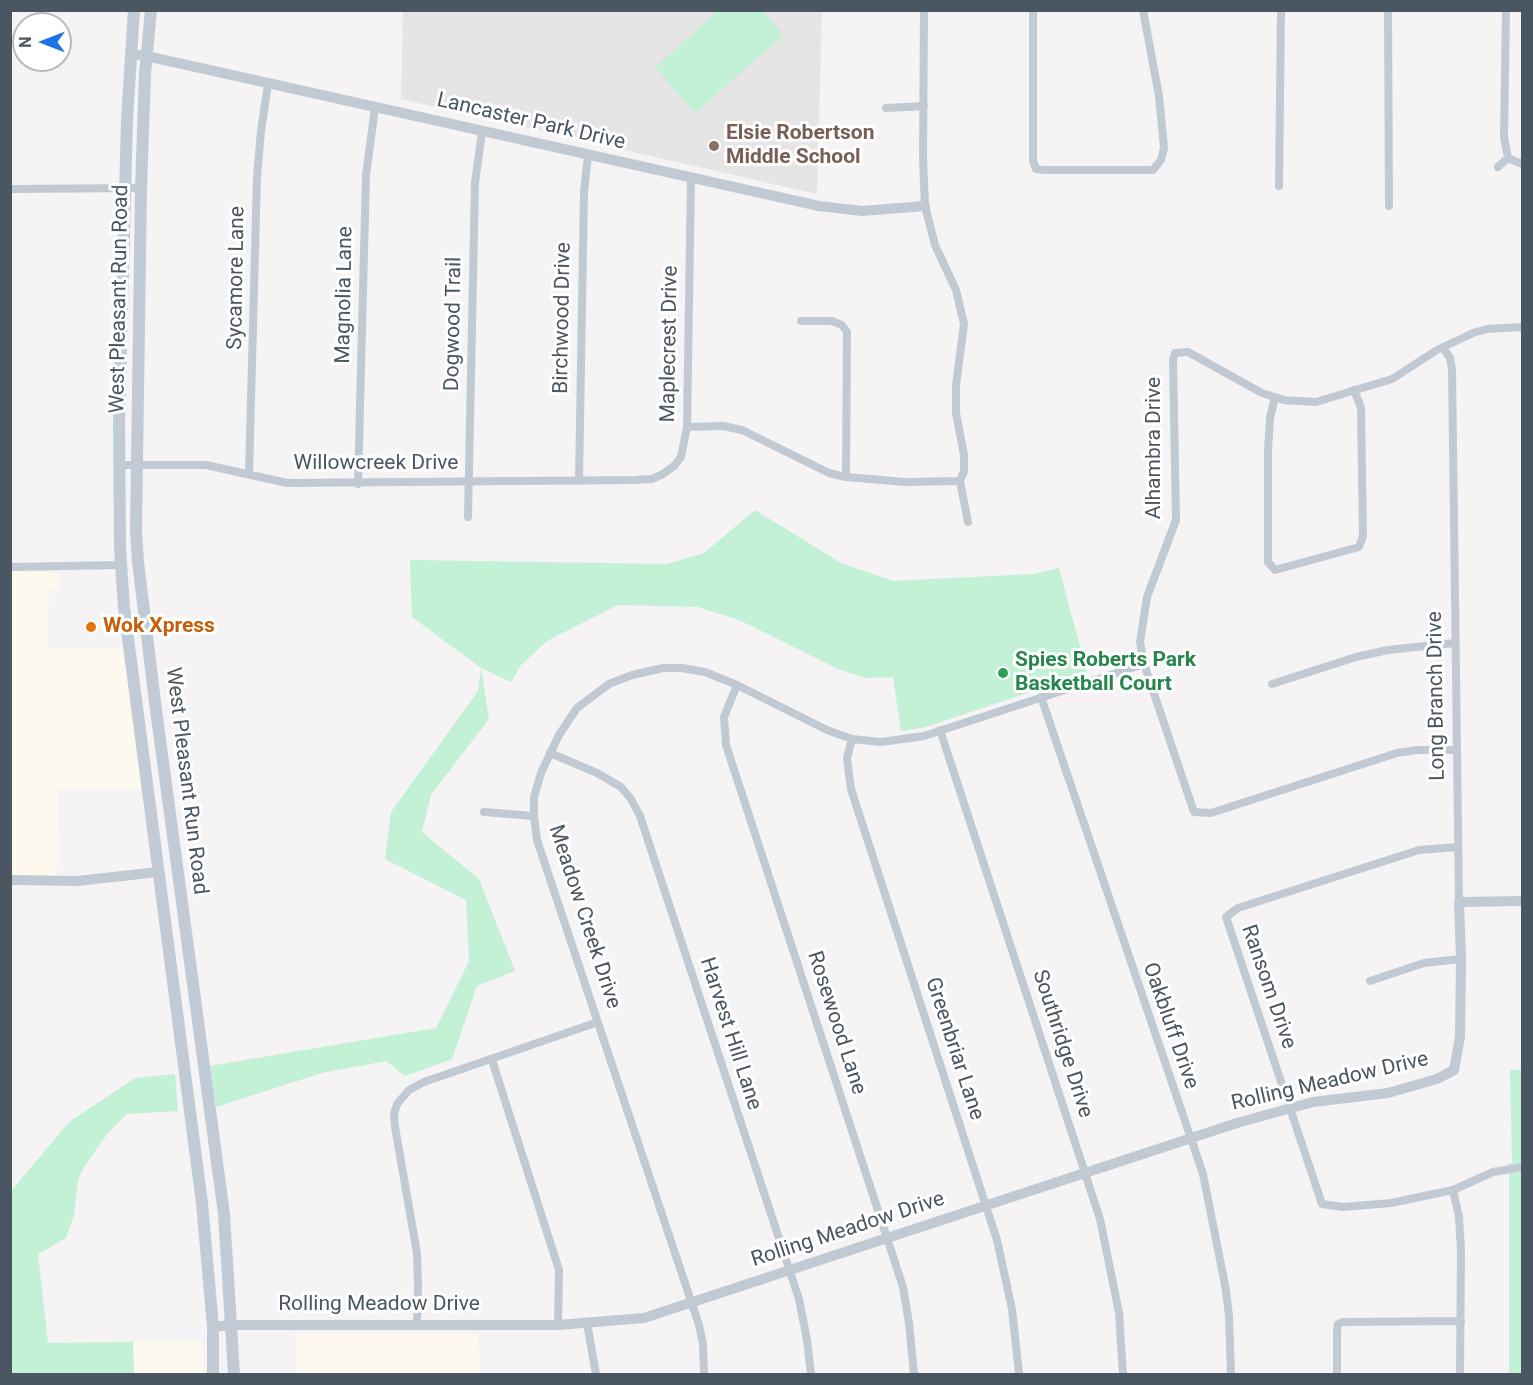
<!DOCTYPE html>
<style>
body{margin:0}
#map{position:relative;width:1533px;height:1385px;overflow:hidden;background:#f5f3f3;font-family:Roboto,sans-serif}
canvas{display:block}
.frame{position:absolute;inset:0;border:12px solid #4a5661;pointer-events:none}
.north{position:absolute;left:12px;top:12px;width:60px;height:60px;box-sizing:border-box;background:#fff;border:2px solid #b7bbc0;border-radius:50%;rotate:270deg;font-size:16px;font-weight:700;line-height:24px;text-align:center;color:#4a5661}
.north::after{content:'';display:block;margin:auto;width:21px;height:27px;background:#1a73e8;clip-path:polygon(50% 0,100% 100%,50% 72%,0 100%)}
</style>
<div id="map">
<canvas width="1533" height="1385"></canvas>
<div class="frame"></div>
<div class="north">N</div>
</div>
<script>
const ctx = document.querySelector('canvas').getContext('2d');
ctx.lineJoin = 'round';
function fillPath(path, color) { ctx.fillStyle = color; ctx.fill(path, 'evenodd'); }
const shape = rows => new Path2D(rows.map(r => 'M' + r).join(''));
function strokePath(path, color, width, dash) { ctx.strokeStyle = color; ctx.lineWidth = width; ctx.lineCap = dash ? 'butt' : 'round'; ctx.setLineDash(dash || []); ctx.stroke(path); }
function drawText(font, color, halo, rows, align = 'center') {
  ctx.font = font + ' Roboto,sans-serif'; ctx.lineWidth = 6; ctx.setLineDash([]); ctx.textBaseline = 'middle'; ctx.strokeStyle = halo; ctx.fillStyle = color; for (const [text, x, y, turn = 0] of rows) {
    ctx.save(); ctx.translate(x, y); ctx.rotate((+turn || 0) * Math.PI / 180); ctx.textAlign = isNaN(turn) ? turn : align; if (halo) ctx.strokeText(text, 0, 0); ctx.fillText(text, 0, 0); ctx.restore();
  }
}
fillPath(shape([
 [11,572,59,572,59,590,49,590,48,648,124,648,142,789,58,788,57,877,11,877],
 [295,1334,478,1334,480,1374,297,1374],
 [202,1340,204,1374,134,1374,133,1342]
]), '#fdf9ef');
fillPath(shape([
 [403,11,822,11,817,194,401,99]
]), '#e6e4e5');
fillPath(shape([
 [719,10,762,11,784,35,695,113,655,67],
 [755,510,841,563,893,581,1033,574,1059,568,1087,673,926,727,901,731,893,677,865,678,838,669,739,620,698,607,618,605,547,641,521,665,511,682,481,668,489,719,431,795,422,832,479,879,515,971,477,986,452,1059,405,1076,386,1061,322,1073,216,1107,210,1066,436,1028,469,961,466,900,385,859,391,812,478,691,481,668,412,617,410,560,667,564,704,553],
 [1510,1070,1522,1070,1522,1374,1509,1374,1509,1163,1512,1163],
 [175,1074,178,1111,127,1114,108,1133,85,1165,78,1180,74,1215,66,1238,38,1254,48,1343,133,1342,134,1374,11,1374,11,1191,69,1122,135,1078]
]), '#c3f1d5');
strokePath(shape([
 [924,10,923,159,925,206,935,245,956,290,964,324,956,385,956,413,964,455,964,471,960,481,968,522],
 [1033,10,1033,161,1036,169,1044,170,1153,170,1161,160,1164,148,1159,96,1143,10],
 [1388,10,1389,206],
 [886,108,924,106],
 [1508,158,1522,164],
 [1498,167,1508,158,1504,137,1506,10],
 [1279,186,1281,10],
 [10,189,141,188],
 [801,321,832,321,842,325,847,332,846,477],
 [1443,348,1450,358,1452,369,1459,902],
 [1275,397,1270,418,1268,450,1268,562,1275,570,1359,547,1363,536,1361,408,1354,390],
 [687,427,723,426,742,430,829,473,846,477,905,482,960,481],
 [119,465,206,465,287,483,635,480,652,479,663,474,674,466,681,457,687,427,691,178],
 [249,474,257,178,261,131,268,84],
 [579,480,584,192,588,156],
 [358,484,366,175,375,108],
 [468,517,475,183,482,132],
 [10,567,121,565],
 [1272,684,1356,657,1388,650,1455,643],
 [737,685,724,717,726,745,903,1287,909,1323,914,1374],
 [1041,697,1203,1174,1226,1290,1229,1316,1231,1374],
 [940,730,1100,1219,1119,1313,1123,1374],
 [852,739,847,758,851,789,997,1240,1012,1309,1019,1374],
 [1457,750,1417,750,1397,753,1211,813,1194,812,1144,664,1140,642,1147,597,1176,520,1173,360,1175,353,1188,352,1262,393,1284,400,1316,402,1392,379,1437,350,1473,333,1487,329,1522,327],
 [550,753,597,773,621,787,631,799,640,816,799,1299,807,1340,811,1374],
 [484,812,534,816],
 [1458,847,1419,850,1238,908,1226,917,1322,1204,1343,1207,1391,1203,1453,1190,1493,1172,1522,1167],
 [1370,981,1424,963,1461,959],
 [492,1060,559,1270,558,1325],
 [1453,1190,1459,1217,1461,1251,1460,1374],
 [587,1323,596,1374],
 [417,1325,418,1286,417,1253,395,1127,394,1114,397,1104,409,1090,424,1082,598,1022],
 [704,1374,703,1344,699,1325,537,840,534,816,534,797,541,773,559,735,577,708,609,684,632,675,663,668,682,668,705,672,737,685,827,730,852,739,881,742,924,736,1144,664],
 [1337,1374,1337,1330,1338,1324,1342,1322,1461,1321]
]), '#c1cad2', 8);
strokePath(shape([
 [130,54,146,56,205,69,819,206,862,211,925,206],
 [10,880,77,881,158,872],
 [213,1327,231,1325,558,1325,644,1318,1237,1123,1313,1102,1388,1093,1437,1079,1454,1070,1460,1037,1461,959,1459,902,1522,901]
]), '#c1cad2', 10);
strokePath(shape([
 [134,10,127,119,119,422,120,548,124,608,202,1203,213,1327,213,1374],
 [151,10,145,74,141,188,136,530,138,562,156,710,224,1214,234,1374]
]), '#c1cbd6', 12);
for (const [x, y, r, color] of [
 [714,146,6,"#8d6e63"],
 [91,627,6,"#e8710a"],
 [1003,673,6,"#2e9e5b"]
]) { const dot = new Path2D(); dot.arc(x, y, r, 0, 2 * Math.PI); ctx.fillStyle = color; ctx.fill(dot); strokePath(dot, '#fff', 2); }
drawText('21px', '#4a5661', '#fff', [
 ["Lancaster Park Drive",531,122,13],
 ["Sycamore Lane",237,278,-89],
 ["Magnolia Lane",345,295,-89],
 ["West Pleasant Run Road",120,299,-89],
 ["Birchwood Drive",563,318,-89],
 ["Dogwood Trail",454,324,-89],
 ["Maplecrest Drive",670,344,-89],
 ["Alhambra Drive",1155,448,-90],
 ["Willowcreek Drive",376,464],
 ["Long Branch Drive",1437,696,-91],
 ["West Pleasant Run Road",186,781,83],
 ["Meadow Creek Drive",584,917,72],
 ["Ransom Drive",1268,987,71],
 ["Rosewood Lane",836,1023,72],
 ["Oakbluff Drive",1170,1026,71],
 ["Harvest Hill Lane",730,1034,72],
 ["Southridge Drive",1062,1044,72],
 ["Greenbriar Lane",954,1049,72],
 ["Rolling Meadow Drive",1330,1082,-13],
 ["Rolling Meadow Drive",848,1230,-18],
 ["Rolling Meadow Drive",379,1305]
]);
drawText('bold 21px', '#785e54', '#fff', [
 ["Elsie Robertson",726,134],
 ["Middle School",726,158]
], 'left');
drawText('bold 21px', '#c56008', '#fff', [
 ["Wok Xpress",103,627]
], 'left');
drawText('bold 21px', '#27864d', '#fff', [
 ["Spies Roberts Park",1015,661],
 ["Basketball Court",1015,685]
], 'left');
</script>
